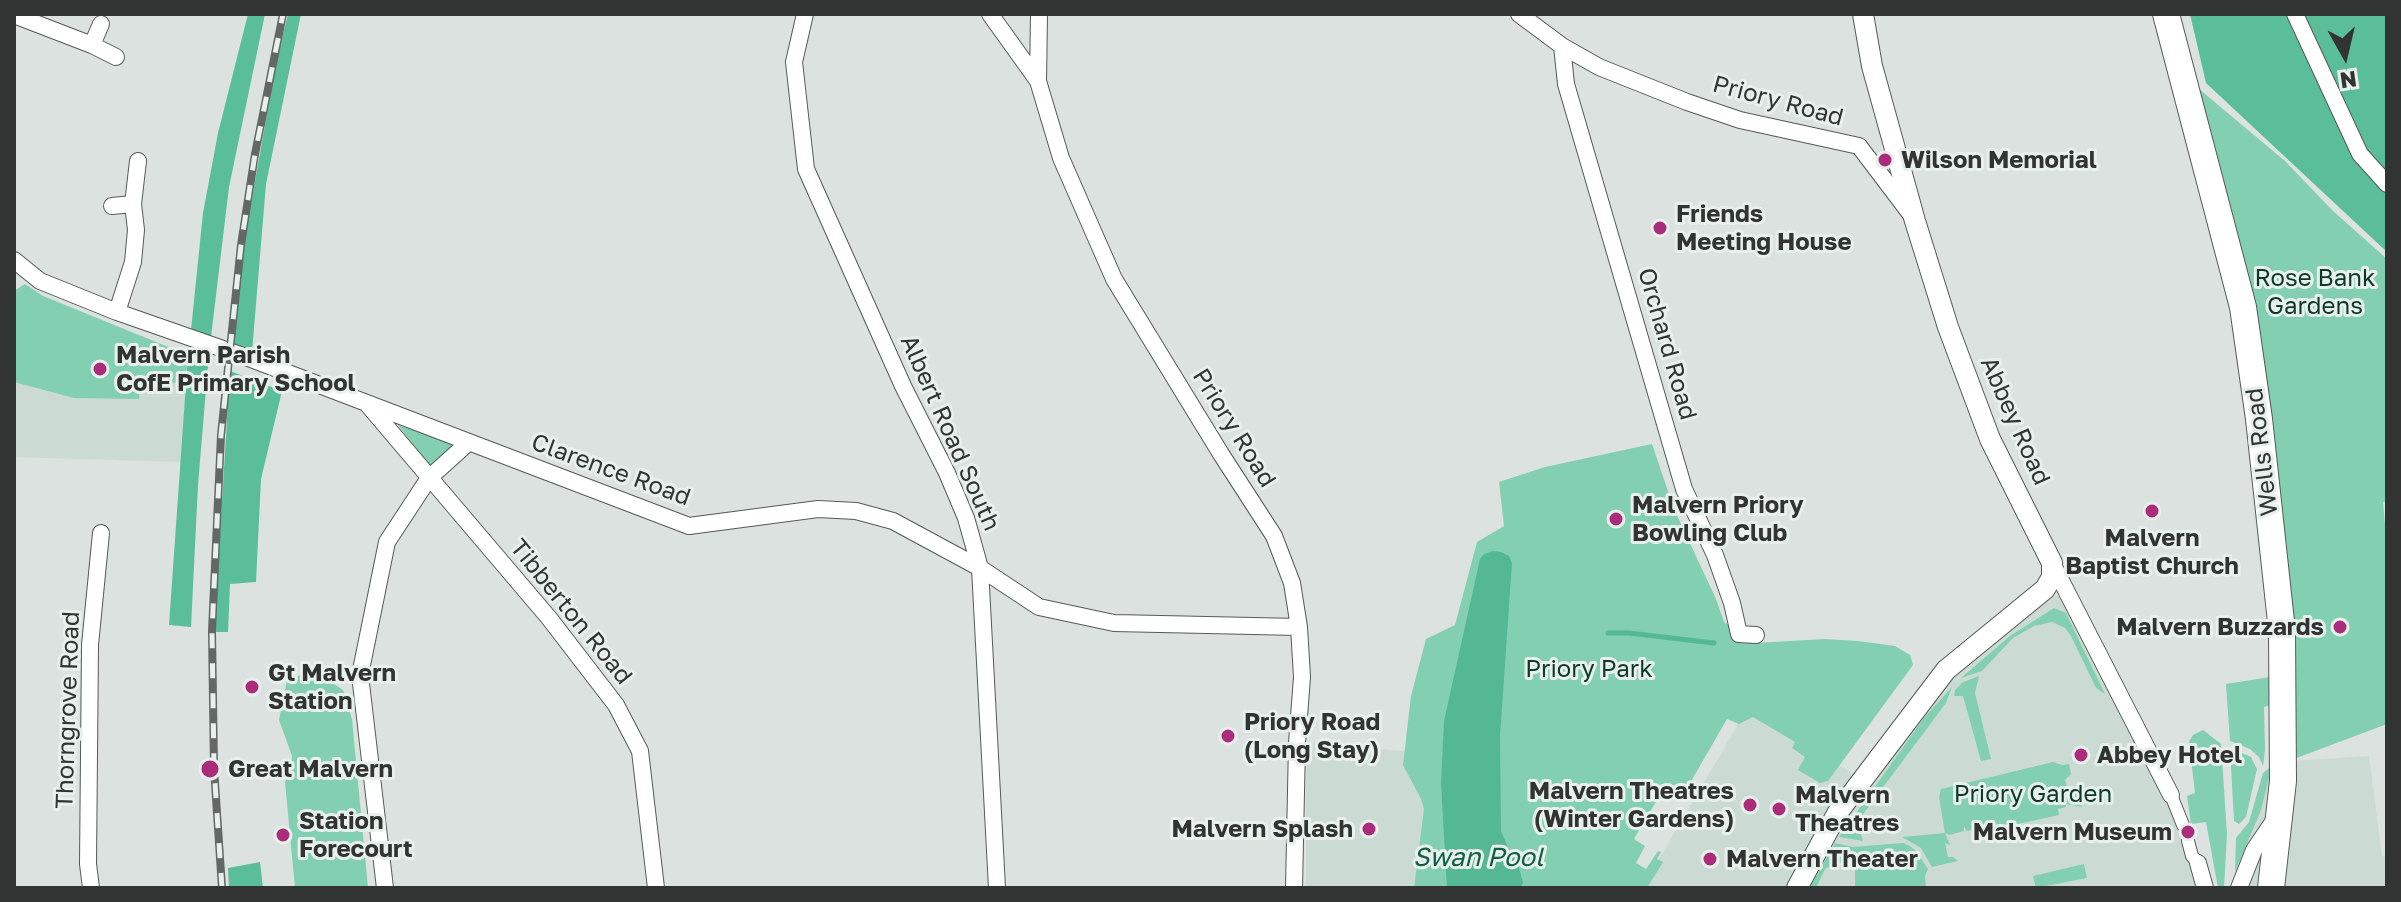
<!DOCTYPE html>
<style>
body{margin:0}
#map{position:relative;width:2401px;height:902px;overflow:hidden;background:#dbe2df;font-family:"Golos Text",sans-serif}
canvas{display:block}
.frame{position:absolute;inset:0;border:16px solid #313432;pointer-events:none}
.north{position:absolute;left:2305px;top:16px;width:80px;height:80px;-webkit-text-stroke:6px #e8f0ec;paint-order:stroke;rotate:172deg;font-size:22px;font-weight:700;line-height:32px;text-align:center;color:#313432}
.north::after{content:'';display:block;margin:auto;width:28px;height:36px;background:#313432;clip-path:polygon(50% 0,100% 100%,50% 72%,0 100%)}
</style>
<div id="map">
<canvas width="2401" height="902"></canvas>
<div class="frame"></div>
<div class="north">N</div>
</div>
<script>
const ctx = document.querySelector('canvas').getContext('2d');
ctx.lineJoin = 'round';
function fillPath(path, color) { ctx.fillStyle = color; ctx.fill(path, 'evenodd'); }
const shape = rows => new Path2D(rows.map(r => 'M' + r).join(''));
function strokePath(path, color, width, dash) { ctx.strokeStyle = color; ctx.lineWidth = width; ctx.lineCap = dash ? 'butt' : 'round'; ctx.setLineDash(dash || []); ctx.stroke(path); }
function drawText(font, color, halo, rows, align = 'center') {
  ctx.font = font + ' "Golos Text",sans-serif'; ctx.lineWidth = 6; ctx.setLineDash([]); ctx.textBaseline = 'middle'; ctx.strokeStyle = halo; ctx.fillStyle = color; for (const [text, x, y, turn = 0] of rows) {
    ctx.save(); ctx.translate(x, y); ctx.rotate((+turn || 0) * Math.PI / 180); ctx.textAlign = isNaN(turn) ? turn : align; if (halo) ctx.strokeText(text, 0, 0); ctx.fillText(text, 0, 0); ctx.restore();
  }
}
fillPath(shape([
 [25,284,43,296,188,355,181,462,14,457,14,291],
 [2053,596,2069,596,2187,822,2205,888,1642,888,1746,711,1867,782,1939,685,2010,622],
 [1306,743,1416,752,1441,888,1306,888],
 [2369,756,2382,856,2387,856,2387,888,2231,888,2274,762]
]), '#cbdbd4');
fillPath(shape([
 [2199,89,2285,161,2333,211,2387,259,2387,501,2383,502,2387,546,2387,724,2294,759,2290,659],
 [25,284,43,296,188,355,185,383,140,382,139,399,74,398,14,382,14,291],
 [398,425,456,445,430,467],
 [1652,444,1674,509,1716,599,1724,622,1755,643,1825,639,1858,641,1895,646,1910,655,1913,665,1828,781,1820,783,1798,770,1805,757,1792,748,1795,742,1753,717,1739,724,1727,719,1686,790,1673,793,1664,788,1634,839,1645,846,1636,863,1646,869,1658,851,1661,852,1657,859,1663,862,1647,888,1414,888,1424,809,1421,799,1403,765,1411,696,1426,639,1455,625,1477,542,1504,526,1499,482,1545,467],
 [2054,608,2066,613,2105,694,2096,688,2071,636,2065,628,2052,622,2034,626,2013,638,1982,671,1961,678,2010,636],
 [317,673,343,690,352,719,368,888,295,888,285,782,291,767,292,756,279,720,287,680,304,674],
 [1979,676,1975,693,1991,759,1981,761,1963,696,1954,696,1955,690,1963,682],
 [2270,677,2271,705,2264,707,2265,750,2263,766,2259,757,2250,749,2230,741,2226,684],
 [1952,687,1946,703,1863,814,1859,828,1863,841,1839,837,1924,718],
 [2203,730,2221,744,2227,834,2224,888,2218,888,2206,822,2191,824,2187,796,2195,793,2189,742,2193,735],
 [2230,748,2251,757,2257,769,2246,817,2239,824,2234,821],
 [2053,762,2062,765,2069,764,2071,774,2065,780,2067,787,2073,790,2078,789,2082,807,2066,804,2066,807,2058,809,2059,815,2018,824,2015,820,2016,825,2009,827,2007,823,2006,827,2001,828,2000,824,1995,825,1994,822,1992,825,1982,827,1979,824,1979,828,1967,831,1964,827,1964,831,1949,835,1945,833,1950,845,1945,843,1948,857,1953,857,1958,861,1932,867,1921,848,1902,837,1945,833,1939,797,1941,789],
 [2272,766,2261,810,2235,872,2236,838,2249,822,2263,773],
 [1835,843,1853,847,1903,843,1910,846,1917,852,1928,869,1925,876,1926,888,1855,888,1855,863,1838,863,1825,869,1816,888,1809,888],
 [2084,864,2087,878,2036,888,2033,876]
]), '#83cfb1');
fillPath(shape([
 [248,14,265,14,229,187,211,337,191,330,203,213,218,133],
 [288,14,301,14,266,184,252,352,233,344,244,243,276,63],
 [2190,14,2387,14,2387,252,2206,83],
 [188,355,208,365,198,485,191,627,169,625],
 [230,371,282,391,261,479,256,582,230,584,228,632,214,632],
 [260,862,263,888,229,888,228,868]
]), '#5bbe9b');
fillPath(shape([
 [1493,551,1501,552,1509,556,1512,563,1500,736,1501,831,1509,850,1517,860,1523,883,1520,888,1447,888,1441,783,1444,721,1480,559,1484,554]
]), '#55b895');
strokePath(shape([
 [1608,633,1629,633,1714,643]
]), '#55b895', 5);
const pedestrian = shape([
 [2171,795,2183,825],
 [2188,841,2192,856,2198,863]
]);
const minor = shape([
 [805,14,794,62,806,169,903,386,947,473,966,518,980,568,997,888],
 [990,14,1038,81],
 [1039,14,1038,81,1061,158,1114,279,1221,454,1274,536,1292,583,1299,627,1302,677,1297,743,1294,888],
 [1519,14,1562,46,1599,67,1687,102,1740,120,1859,146,1912,216],
 [2295,14,2360,154,2387,184],
 [14,15,92,45,116,57],
 [92,45,101,24],
 [1562,46,1566,84,1684,489,1715,555,1732,603,1739,634,1756,635],
 [112,206,133,204],
 [14,260,40,281,117,312,246,357,689,526,818,509,856,511,893,521,980,568,1039,607,1114,623,1299,627],
 [117,312,133,262,136,230,133,204,138,161],
 [368,405,549,618,616,705,640,751,656,888],
 [2052,563,2171,795],
 [2198,863,2205,888],
 [91,888,88,864,90,645,101,533],
 [385,888,360,675,387,542,429,478,469,442],
 [2239,888,2254,850,2275,819]
]);
const tertiary = shape([
 [1797,888,1838,812,1946,670,2045,589,2052,577,2052,563,1990,439,1948,327,1915,221,1872,66,1863,14]
]);
const trunk = shape([
 [2166,14,2243,307,2259,419,2282,631,2283,781,2271,888]
]);
strokePath(pedestrian, '#535a57', 14);
strokePath(minor, '#535a57', 18);
strokePath(tertiary, '#535a57', 22);
strokePath(trunk, '#535a57', 28);
strokePath(pedestrian, '#fff', 12);
strokePath(minor, '#fff', 16);
strokePath(tertiary, '#fff', 20);
strokePath(trunk, '#fff', 26);
const rail = shape([
 [222,888,214,768,212,631,221,435,241,245,255,154,283,14]
]);
strokePath(rail, '#636765', 8);
strokePath(rail, '#e8f0ec', 5, [15]);
for (const [x, y, r, color] of [
 [1885,160,8,"#ab2c7b"],
 [1660,228,8,"#ab2c7b"],
 [100,369,8,"#ab2c7b"],
 [2152,511,8,"#ab2c7b"],
 [1616,519,8,"#ab2c7b"],
 [2340,627,8,"#ab2c7b"],
 [252,687,8,"#ab2c7b"],
 [1228,736,8,"#ab2c7b"],
 [2081,755,8,"#ab2c7b"],
 [210,769,10,"#ab2c7b"],
 [1750,805,8,"#ab2c7b"],
 [1779,809,8,"#ab2c7b"],
 [1369,829,8,"#ab2c7b"],
 [2188,832,8,"#ab2c7b"],
 [283,835,8,"#ab2c7b"],
 [1710,859,8,"#ab2c7b"]
]) { const dot = new Path2D(); dot.arc(x, y, r, 0, 2 * Math.PI); ctx.fillStyle = color; ctx.fill(dot); strokePath(dot, '#e8f0ec', 3); }
drawText('24px', '#313432', '#e8f0ec', [
 ["Priory Road",1778,101,15],
 ["Orchard Road",1667,344,74],
 ["Abbey Road",2015,421,66],
 ["Priory Road",1234,428,58],
 ["Albert Road South",950,433,66],
 ["Wells Road",2262,452,-97],
 ["Clarence Road",611,470,20],
 ["Tibberton Road",571,612,51],
 ["Thorngrove Road",68,710,-88]
]);
drawText('bold 24px', '#313432', '#e8f0ec', [
 ["Wilson Memorial",1901,160],
 ["Friends",1676,214],
 ["Meeting House",1676,242],
 ["Malvern Parish",116,355],
 ["CofE Primary School",116,383],
 ["Malvern Priory",1632,505],
 ["Bowling Club",1632,533],
 ["Malvern",2152,538,"center"],
 ["Baptist Church",2152,566,"center"],
 ["Malvern Buzzards",2324,627,"right"],
 ["Gt Malvern",268,673],
 ["Station",268,701],
 ["Priory Road",1244,722],
 ["(Long Stay)",1244,750],
 ["Abbey Hotel",2097,755],
 ["Great Malvern",228,769],
 ["Malvern Theatres",1734,791,"right"],
 ["(Winter Gardens)",1734,819,"right"],
 ["Malvern",1795,795],
 ["Theatres",1795,823],
 ["Station",299,821],
 ["Forecourt",299,849],
 ["Malvern Splash",1353,829,"right"],
 ["Malvern Museum",2172,832,"right"],
 ["Malvern Theater",1726,859]
], 'left');
drawText('24px', '#0c392b', '#e8f0ec', [
 ["Rose Bank",2315,278],
 ["Gardens",2315,306],
 ["Priory Park",1589,669],
 ["Priory Garden",2033,794]
]);
drawText('italic 26px', '#115f48', '#e8f0ec', [
 ["Swan Pool",1478,858]
]);
</script>
